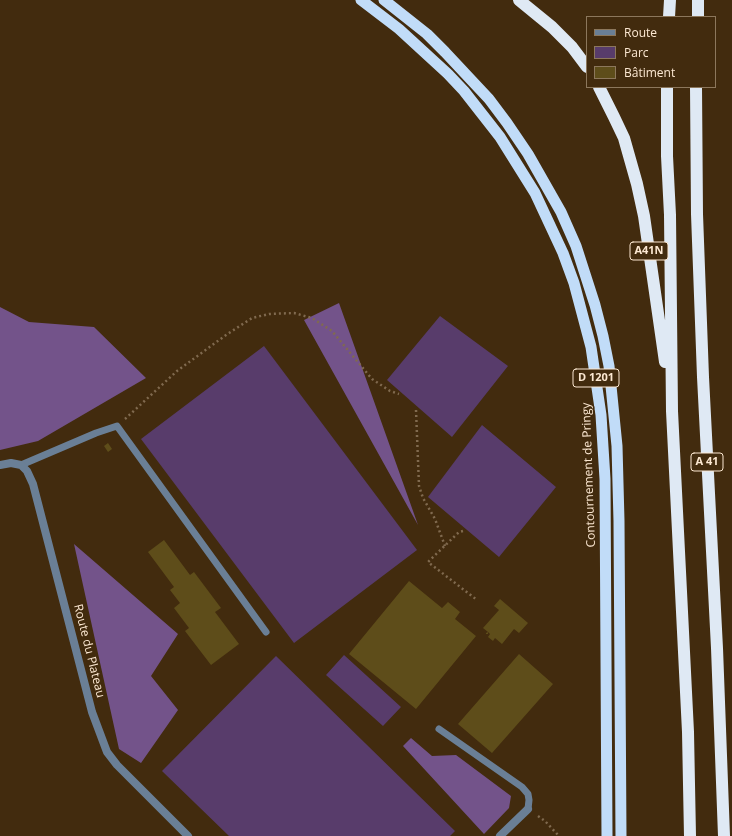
<!DOCTYPE html>
<meta charset="utf-8">
<style>
body{margin:0}
#map{position:relative;width:732px;height:836px;overflow:hidden;background:#422b0e;font-family:"Open Sans",sans-serif}
canvas{display:block}
.legend{position:absolute;left:586px;top:16px;width:130px;height:72px;box-sizing:border-box;background:#422b0e;border:1px solid #8c775c;margin:0;padding:5px 7px;list-style:none;font-size:12px;color:#fce8d2}
.legend li{display:flex;align-items:center;gap:8px;height:20px}
.legend b{width:20px;border:1px solid #8c775c}
</style>
<div id="map">
<canvas width="732" height="836"></canvas>
<ul class="legend">
<li><b style="height:5px;background:#6a7f96"></b>Route</li>
<li><b style="height:11px;background:#583c6b"></b>Parc</li>
<li><b style="height:11px;background:#5e4d1a"></b>Bâtiment</li>
</ul>
</div>
<script>
const ctx = document.querySelector('canvas').getContext('2d');
ctx.lineJoin = 'round';
function fillPath(path, color) { ctx.fillStyle = color; ctx.fill(path, 'evenodd'); }
const shape = rows => new Path2D(rows.map(r => 'M' + r).join(''));
function strokePath(path, color, width, dash) { ctx.strokeStyle = color; ctx.lineWidth = width; ctx.lineCap = dash ? 'butt' : 'round'; ctx.setLineDash(dash || []); ctx.stroke(path); }
function drawText(font, color, halo, rows, align = 'center') {
  ctx.font = font + ' "Open Sans",sans-serif'; ctx.lineWidth = 3; ctx.setLineDash([]); ctx.textBaseline = 'middle'; ctx.strokeStyle = halo; ctx.fillStyle = color; for (const [text, x, y, turn = 0] of rows) {
    ctx.save(); ctx.translate(x, y); ctx.rotate((+turn || 0) * Math.PI / 180); ctx.textAlign = isNaN(turn) ? turn : align; if (halo) ctx.strokeText(text, 0, 0); ctx.fillText(text, 0, 0); ctx.restore();
  }
}
fillPath(shape([
 [440,316,508,366,452,437,387,380],
 [264,346,417,550,294,643,141,439],
 [482,425,556,487,499,557,428,497],
 [344,655,401,707,383,726,326,675],
 [276,656,455,831,450,836,229,836,162,771]
]), '#583c6b');
fillPath(shape([
 [339,303,418,525,304,320],
 [0,307,29,322,94,327,146,378,38,441,0,450],
 [74,544,178,634,151,676,178,710,141,763,119,749],
 [411,738,432,756,456,755,511,796,509,808,484,834,403,746]
]), '#73538a');
fillPath(shape([
 [108,443,112,449,108,452,104,446],
 [164,540,190,575,194,572,221,608,215,612,239,644,211,665,185,631,189,628,174,608,180,603,170,590,174,587,148,552],
 [409,581,442,608,448,602,460,612,455,619,476,636,416,709,349,654],
 [500,599,528,623,519,633,514,629,502,644,495,638,493,641,488,637,490,634,488,632,488,634,486,634,486,633,488,632,483,628,499,610,494,606],
 [519,654,553,684,492,753,458,724]
]), '#5e4d1a');
strokePath(shape([
 [416,410,419,486,423,498,435,519,445,546],
 [125,419,177,371,226,335,252,318,269,314,294,313,312,318,332,331,372,379,390,391,399,394],
 [463,531,459,532,428,562,477,600],
 [538,816,545,821,559,836]
]), '#806a4f', 2.5, [2, 3]);
strokePath(shape([
 [21,465,96,433,117,426,266,632],
 [439,729,522,787,528,794,529,800,528,809]
]), '#6a7f96', 7);
strokePath(shape([
 [0,465,11,463,21,465,27,471,33,484,92,712,107,752,117,765,188,836],
 [500,836,528,809]
]), '#6a7f96', 8);
strokePath(shape([
 [361,0,399,29,448,74,464,91,500,137,535,193,563,253,574,283,591,347,601,415,605,479,607,836],
 [384,0,427,34,445,52,489,99,507,123,528,154,561,212,576,246,595,305,603,336,609,366,617,446,619,521,621,836]
]), '#c1dcf8', 11);
strokePath(shape([
 [519,0,552,27,572,47,587,67],
 [669,17,670,0],
 [698,17,698,0],
 [599,87,614,117,624,138,637,184,644,216,665,362],
 [667,87,667,156,670,215,672,411,688,732,690,836],
 [696,87,697,214,703,377,717,648,724,836]
]), '#dfe9f4', 12);
for (const [x, y, w] of [
 [649,251,38],
 [596,378,46],
 [707,462,32]
]) { const box = new Path2D(); box.roundRect(x - w / 2, y - 9, w, 18, 3); ctx.fillStyle = '#422b0e'; ctx.fill(box); strokePath(box, '#fce8d2', 1); }
drawText('bold 11px', '#fce8d2', null, [
 ["A41N",649,251],
 ["D 1201",596,378],
 ["A 41",707,462]
]);
drawText('12px', '#fce8d2', '#422b0e', [
 ["Contournement de Pringy",589,475,-92],
 ["Route du Plateau",89,651,76]
]);
</script>
